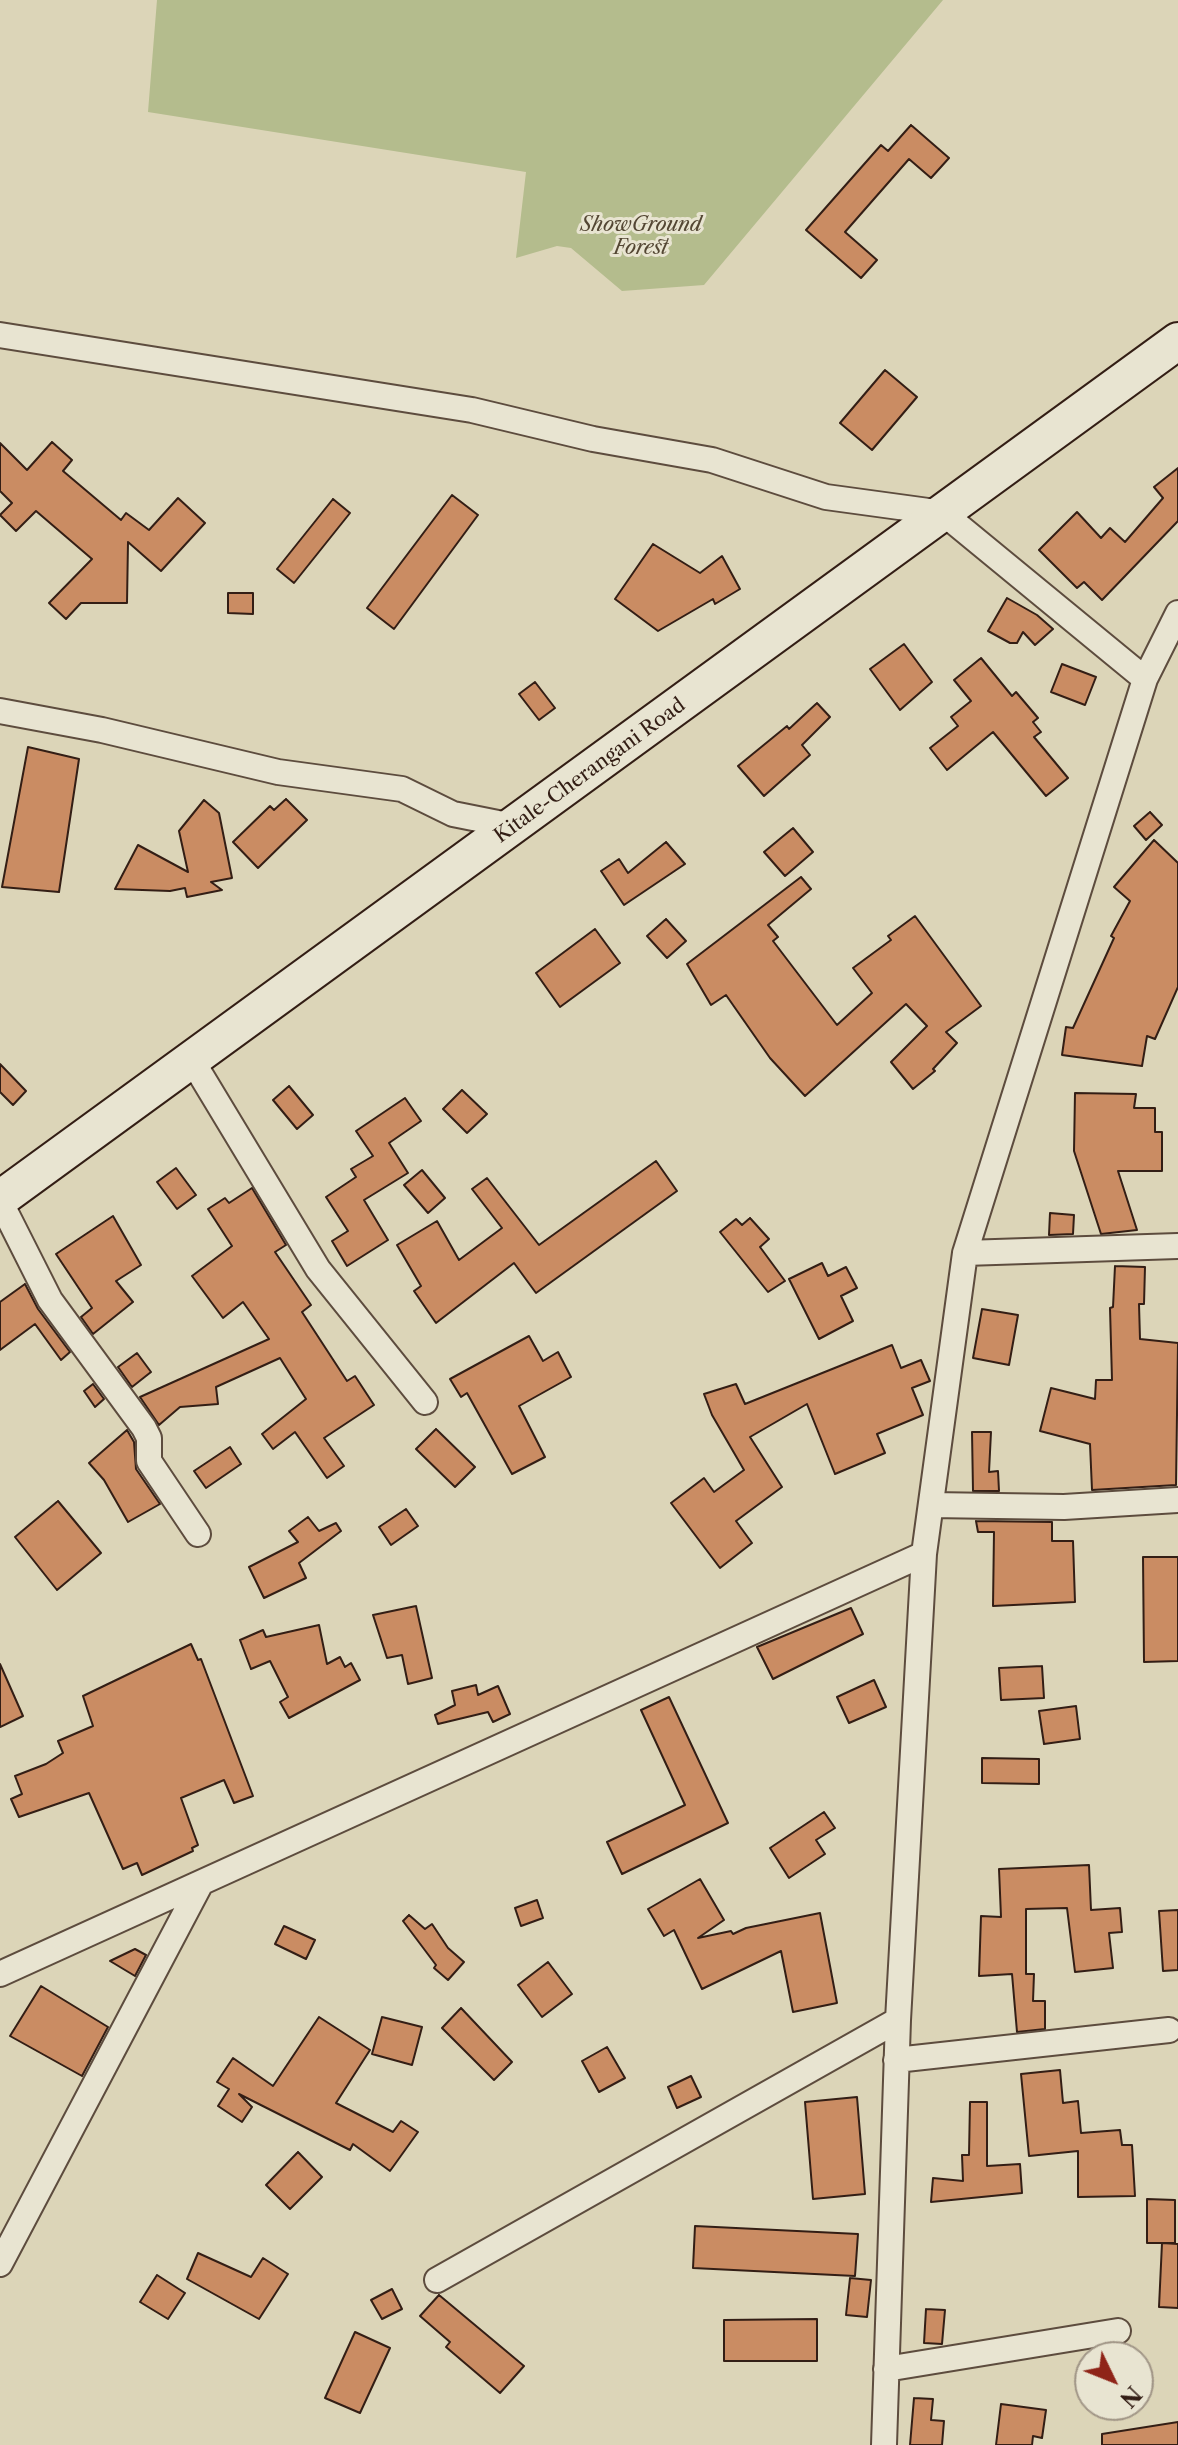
<!DOCTYPE html>
<style>
body{margin:0}
#map{position:relative;width:1178px;height:2445px;overflow:hidden;background:#dcd5b8;font-family:"Libre Caslon Text",serif}
canvas{display:block}
.north{position:absolute;left:1074px;top:2341px;width:80px;height:80px;box-sizing:border-box;background:#e8e4d1;border:2px solid #a09586;border-radius:50%;rotate:133deg;font-size:22px;font-weight:700;line-height:32px;text-align:center;color:#331e15}
.north::after{content:'';display:block;margin:auto;width:28px;height:36px;background:#8f2418;clip-path:polygon(50% 0,100% 100%,50% 72%,0 100%)}
</style>
<div id="map">
<canvas width="1178" height="2445"></canvas>
<div class="north">N</div>
</div>
<script>
const ctx = document.querySelector('canvas').getContext('2d');
ctx.lineJoin = 'round';
function fillPath(path, color) { ctx.fillStyle = color; ctx.fill(path, 'evenodd'); }
const shape = rows => new Path2D(rows.map(r => 'M' + r).join(''));
function strokePath(path, color, width, dash) { ctx.strokeStyle = color; ctx.lineWidth = width; ctx.lineCap = dash ? 'butt' : 'round'; ctx.setLineDash(dash || []); ctx.stroke(path); }
function drawText(font, color, halo, rows, align = 'center') {
  ctx.font = font + ' "Libre Caslon Text",serif'; ctx.lineWidth = 6; ctx.setLineDash([]); ctx.textBaseline = 'middle'; ctx.strokeStyle = halo; ctx.fillStyle = color; for (const [text, x, y, turn = 0] of rows) {
    ctx.save(); ctx.translate(x, y); ctx.rotate((+turn || 0) * Math.PI / 180); ctx.textAlign = isNaN(turn) ? turn : align; if (halo) ctx.strokeText(text, 0, 0); ctx.fillText(text, 0, 0); ctx.restore();
  }
}
fillPath(shape([
 [157,0,943,0,704,285,622,291,571,248,557,246,516,258,526,172,148,112]
]), '#b4bc8d');
const building = shape([
 [911,125,949,158,931,178,909,159,845,232,877,260,861,278,806,230,881,145,888,151,911,125],
 [885,370,917,397,872,450,840,423,885,370],
 [52,442,72,460,63,471,121,520,126,513,149,530,178,498,205,523,161,571,128,542,127,603,81,603,66,619,49,603,92,559,36,511,16,531,0,515,12,503,0,491,0,443,27,470,52,442],
 [1178,468,1178,521,1102,600,1084,582,1077,588,1039,550,1077,512,1101,538,1110,528,1125,542,1163,498,1154,487,1178,468],
 [452,495,478,515,394,629,367,608,452,495],
 [333,499,350,513,294,583,277,569,333,499],
 [653,544,700,573,722,556,740,589,715,604,713,599,658,631,615,599,653,544],
 [228,593,253,593,253,614,228,613,228,593],
 [1007,598,1037,615,1053,629,1035,645,1023,632,1017,643,1010,643,988,631,1007,598],
 [904,644,932,682,900,710,870,669,904,644],
 [981,658,1012,696,1016,692,1038,718,1033,722,1041,732,1034,737,1068,778,1046,796,993,732,947,770,930,748,958,726,951,717,971,701,954,680,981,658],
 [1062,664,1096,677,1085,705,1051,692,1062,664],
 [535,682,555,708,539,720,519,694,535,682],
 [817,703,830,717,802,745,810,755,764,796,738,766,787,726,789,729,817,703],
 [28,747,79,759,59,892,2,887,28,747],
 [286,799,307,820,258,868,233,842,270,806,274,810,286,799],
 [204,800,219,813,232,878,211,882,222,890,187,897,185,888,170,891,115,889,138,845,188,872,179,831,204,800],
 [1150,812,1162,825,1146,840,1134,826,1150,812],
 [793,828,813,852,785,876,764,852,793,828],
 [1154,840,1178,863,1178,987,1155,1039,1147,1036,1142,1066,1062,1055,1066,1027,1073,1028,1114,938,1111,936,1130,901,1114,887,1154,840],
 [666,842,685,864,624,905,601,871,619,859,628,873,666,842],
 [801,877,811,889,768,925,778,937,773,941,837,1025,872,993,853,968,891,940,888,936,915,916,981,1006,946,1032,957,1043,933,1069,935,1071,913,1089,891,1062,927,1026,906,1004,805,1096,770,1058,726,995,711,1005,687,964,801,877],
 [666,919,686,941,667,958,647,936,666,919],
 [595,929,620,963,560,1007,536,973,595,929],
 [0,1064,26,1091,13,1105,0,1092,0,1064],
 [289,1086,313,1115,297,1129,273,1100,289,1086],
 [462,1090,487,1114,467,1133,443,1109,462,1090],
 [1075,1093,1136,1094,1134,1108,1155,1108,1155,1132,1162,1132,1162,1171,1118,1171,1137,1230,1101,1234,1074,1151,1075,1093],
 [405,1098,421,1121,389,1143,408,1173,364,1200,388,1240,347,1266,332,1241,348,1231,326,1197,356,1177,351,1169,373,1156,356,1131,405,1098],
 [656,1161,677,1191,536,1293,514,1263,436,1323,414,1291,421,1286,397,1245,437,1221,459,1260,502,1228,472,1189,487,1178,539,1245,656,1161],
 [176,1168,196,1195,177,1209,157,1182,176,1168],
 [422,1170,445,1198,428,1213,404,1185,422,1170],
 [252,1188,286,1245,275,1252,311,1305,302,1312,347,1381,355,1376,374,1405,324,1438,344,1466,327,1478,295,1432,273,1449,262,1434,306,1399,280,1358,216,1387,218,1404,180,1407,159,1425,140,1397,269,1339,243,1302,223,1318,192,1276,232,1246,208,1209,225,1198,229,1203,252,1188],
 [1050,1213,1074,1215,1073,1234,1049,1235,1050,1213],
 [113,1216,141,1265,116,1281,133,1302,93,1334,81,1317,92,1308,56,1254,113,1216],
 [750,1218,769,1239,760,1247,785,1281,768,1292,720,1232,736,1219,742,1225,750,1218],
 [822,1263,828,1276,846,1267,857,1288,841,1296,853,1321,819,1339,789,1279,822,1263],
 [1115,1266,1145,1267,1144,1304,1139,1304,1140,1339,1178,1343,1176,1485,1092,1490,1090,1444,1040,1431,1051,1388,1095,1399,1096,1380,1112,1380,1110,1308,1113,1307,1115,1266],
 [25,1284,38,1309,70,1352,61,1360,35,1324,0,1350,0,1302,25,1284],
 [982,1309,1018,1315,1009,1365,973,1358,982,1309],
 [529,1336,543,1361,558,1352,571,1377,519,1406,545,1457,512,1474,467,1393,461,1397,450,1379,529,1336],
 [892,1345,901,1368,921,1360,930,1381,912,1388,923,1415,877,1434,885,1453,835,1474,807,1404,750,1437,782,1487,736,1521,752,1543,720,1568,671,1503,704,1478,714,1492,744,1470,712,1415,704,1394,736,1384,745,1404,892,1345],
 [137,1353,151,1372,132,1387,118,1367,137,1353],
 [93,1384,104,1399,95,1407,84,1391,93,1384],
 [436,1429,475,1467,455,1487,416,1449,436,1429],
 [127,1430,134,1442,136,1469,160,1504,128,1522,104,1480,89,1463,127,1430],
 [972,1432,991,1432,989,1472,998,1471,999,1491,973,1491,972,1432],
 [230,1447,241,1464,206,1488,194,1471,230,1447],
 [58,1501,101,1553,57,1590,15,1537,58,1501],
 [406,1509,418,1526,391,1545,379,1527,406,1509],
 [308,1517,319,1531,336,1523,341,1531,299,1563,306,1578,264,1598,249,1567,298,1542,289,1531,308,1517],
 [976,1521,1052,1522,1052,1541,1073,1541,1075,1602,993,1606,994,1532,978,1532,976,1521],
 [1143,1557,1178,1557,1178,1661,1144,1662,1143,1557],
 [416,1606,432,1678,408,1684,402,1655,387,1658,373,1615,416,1606],
 [851,1608,863,1634,773,1679,757,1647,851,1608],
 [319,1625,327,1664,340,1657,345,1667,351,1663,360,1680,289,1718,280,1702,288,1697,270,1661,251,1669,240,1640,263,1630,266,1637,319,1625],
 [191,1644,198,1660,201,1659,253,1796,234,1803,224,1780,181,1798,198,1845,192,1848,193,1851,142,1875,137,1863,123,1869,89,1793,19,1817,11,1799,22,1794,15,1776,46,1764,63,1753,58,1741,93,1726,83,1696,191,1644],
 [0,1664,23,1716,0,1727,0,1664],
 [1042,1666,1044,1698,1001,1700,999,1668,1042,1666],
 [874,1680,886,1707,849,1723,837,1697,874,1680],
 [476,1685,478,1695,498,1686,510,1714,493,1722,488,1712,438,1724,435,1715,455,1705,452,1691,476,1685],
 [669,1697,728,1823,622,1874,607,1842,685,1805,641,1710,669,1697],
 [1076,1706,1080,1739,1044,1744,1039,1711,1076,1706],
 [982,1758,1039,1759,1039,1784,982,1783,982,1758],
 [824,1812,835,1828,816,1840,825,1854,789,1878,770,1848,824,1812],
 [1089,1865,1091,1910,1120,1908,1122,1932,1109,1933,1113,1968,1075,1972,1067,1908,1026,1909,1026,1974,1034,1974,1033,2001,1045,2001,1045,2029,1017,2032,1012,1974,979,1976,981,1916,1001,1917,999,1869,1089,1865],
 [700,1879,724,1920,698,1938,731,1931,733,1934,746,1928,820,1913,837,2003,793,2012,781,1951,702,1989,674,1930,664,1936,648,1909,700,1879],
 [537,1900,543,1918,521,1926,515,1908,537,1900],
 [1178,1910,1178,1970,1163,1971,1159,1911,1178,1910],
 [409,1915,425,1929,432,1924,448,1948,464,1962,448,1980,434,1968,436,1965,403,1921,409,1915],
 [284,1926,315,1940,306,1959,275,1944,284,1926],
 [135,1949,146,1955,135,1976,110,1961,135,1949],
 [548,1962,572,1994,542,2017,518,1985,548,1962],
 [41,1986,108,2027,82,2076,10,2036,41,1986],
 [461,2008,512,2062,494,2080,442,2028,461,2008],
 [319,2017,370,2050,336,2103,393,2132,401,2121,418,2132,390,2171,353,2144,350,2150,239,2094,252,2107,242,2122,218,2106,229,2089,217,2082,233,2058,273,2086,319,2017],
 [382,2017,422,2027,412,2065,372,2054,382,2017],
 [607,2047,625,2078,599,2092,582,2061,607,2047],
 [1060,2070,1063,2103,1078,2101,1081,2133,1120,2130,1122,2145,1132,2145,1135,2196,1078,2197,1078,2151,1029,2156,1021,2074,1060,2070],
 [691,2076,701,2097,677,2108,668,2087,691,2076],
 [857,2097,865,2194,813,2199,805,2102,857,2097],
 [970,2102,987,2102,987,2166,1020,2164,1022,2193,931,2202,933,2178,963,2181,962,2155,969,2155,970,2102],
 [298,2152,322,2177,290,2209,266,2185,298,2152],
 [1147,2199,1175,2200,1175,2243,1147,2243,1147,2199],
 [695,2226,858,2234,855,2276,693,2268,695,2226],
 [1162,2243,1178,2244,1178,2308,1159,2307,1162,2243],
 [198,2253,251,2277,263,2258,288,2274,259,2319,187,2279,198,2253],
 [157,2275,185,2293,168,2319,140,2302,157,2275],
 [850,2278,871,2280,867,2317,846,2315,850,2278],
 [392,2289,402,2309,382,2319,371,2300,392,2289],
 [439,2295,524,2366,500,2393,446,2347,450,2342,420,2316,439,2295],
 [926,2309,945,2310,942,2344,924,2343,926,2309],
 [817,2319,817,2361,724,2361,724,2320,817,2319],
 [355,2332,390,2348,360,2413,325,2398,355,2332],
 [914,2398,933,2399,931,2420,944,2421,942,2445,910,2445,914,2398],
 [1001,2404,1046,2410,1042,2438,1033,2436,1032,2445,996,2445,1001,2404],
 [1178,2422,1178,2445,1102,2445,1102,2434,1178,2422]
]);
fillPath(building, '#ca8c63');
strokePath(building, '#331e15', 2);
const minor = shape([
 [0,335,472,410,593,439,712,460,826,497,943,513,1145,679],
 [0,711,102,730,278,772,402,789,453,814,513,826],
 [193,1062,318,1269,425,1402],
 [0,1201,50,1300,144,1428,149,1438,149,1461,198,1534],
 [965,1253,1178,1246],
 [931,1505,1064,1507,1178,1500],
 [0,1974,924,1554],
 [896,2060,1169,2030],
 [0,2264,200,1885],
 [437,2280,898,2020],
 [886,2369,1118,2331],
 [884,2445,898,2020,924,1554,965,1253,1145,679,1178,613]
]);
const secondary = shape([
 [0,1199,1178,341]
]);
strokePath(minor, '#5d4c3e', 28);
strokePath(secondary, '#331e15', 40);
strokePath(minor, '#e8e4d1', 24);
strokePath(secondary, '#e8e4d1', 36);
drawText('italic 20px', '#534633', '#e8e4d1', [
 ["ShowGround",641,225],
 ["Forest",641,248]
]);
drawText('20px', '#331e15', '#e8e4d1', [
 ["Kitale-Cherangani Road",590,771,-36]
]);
</script>
